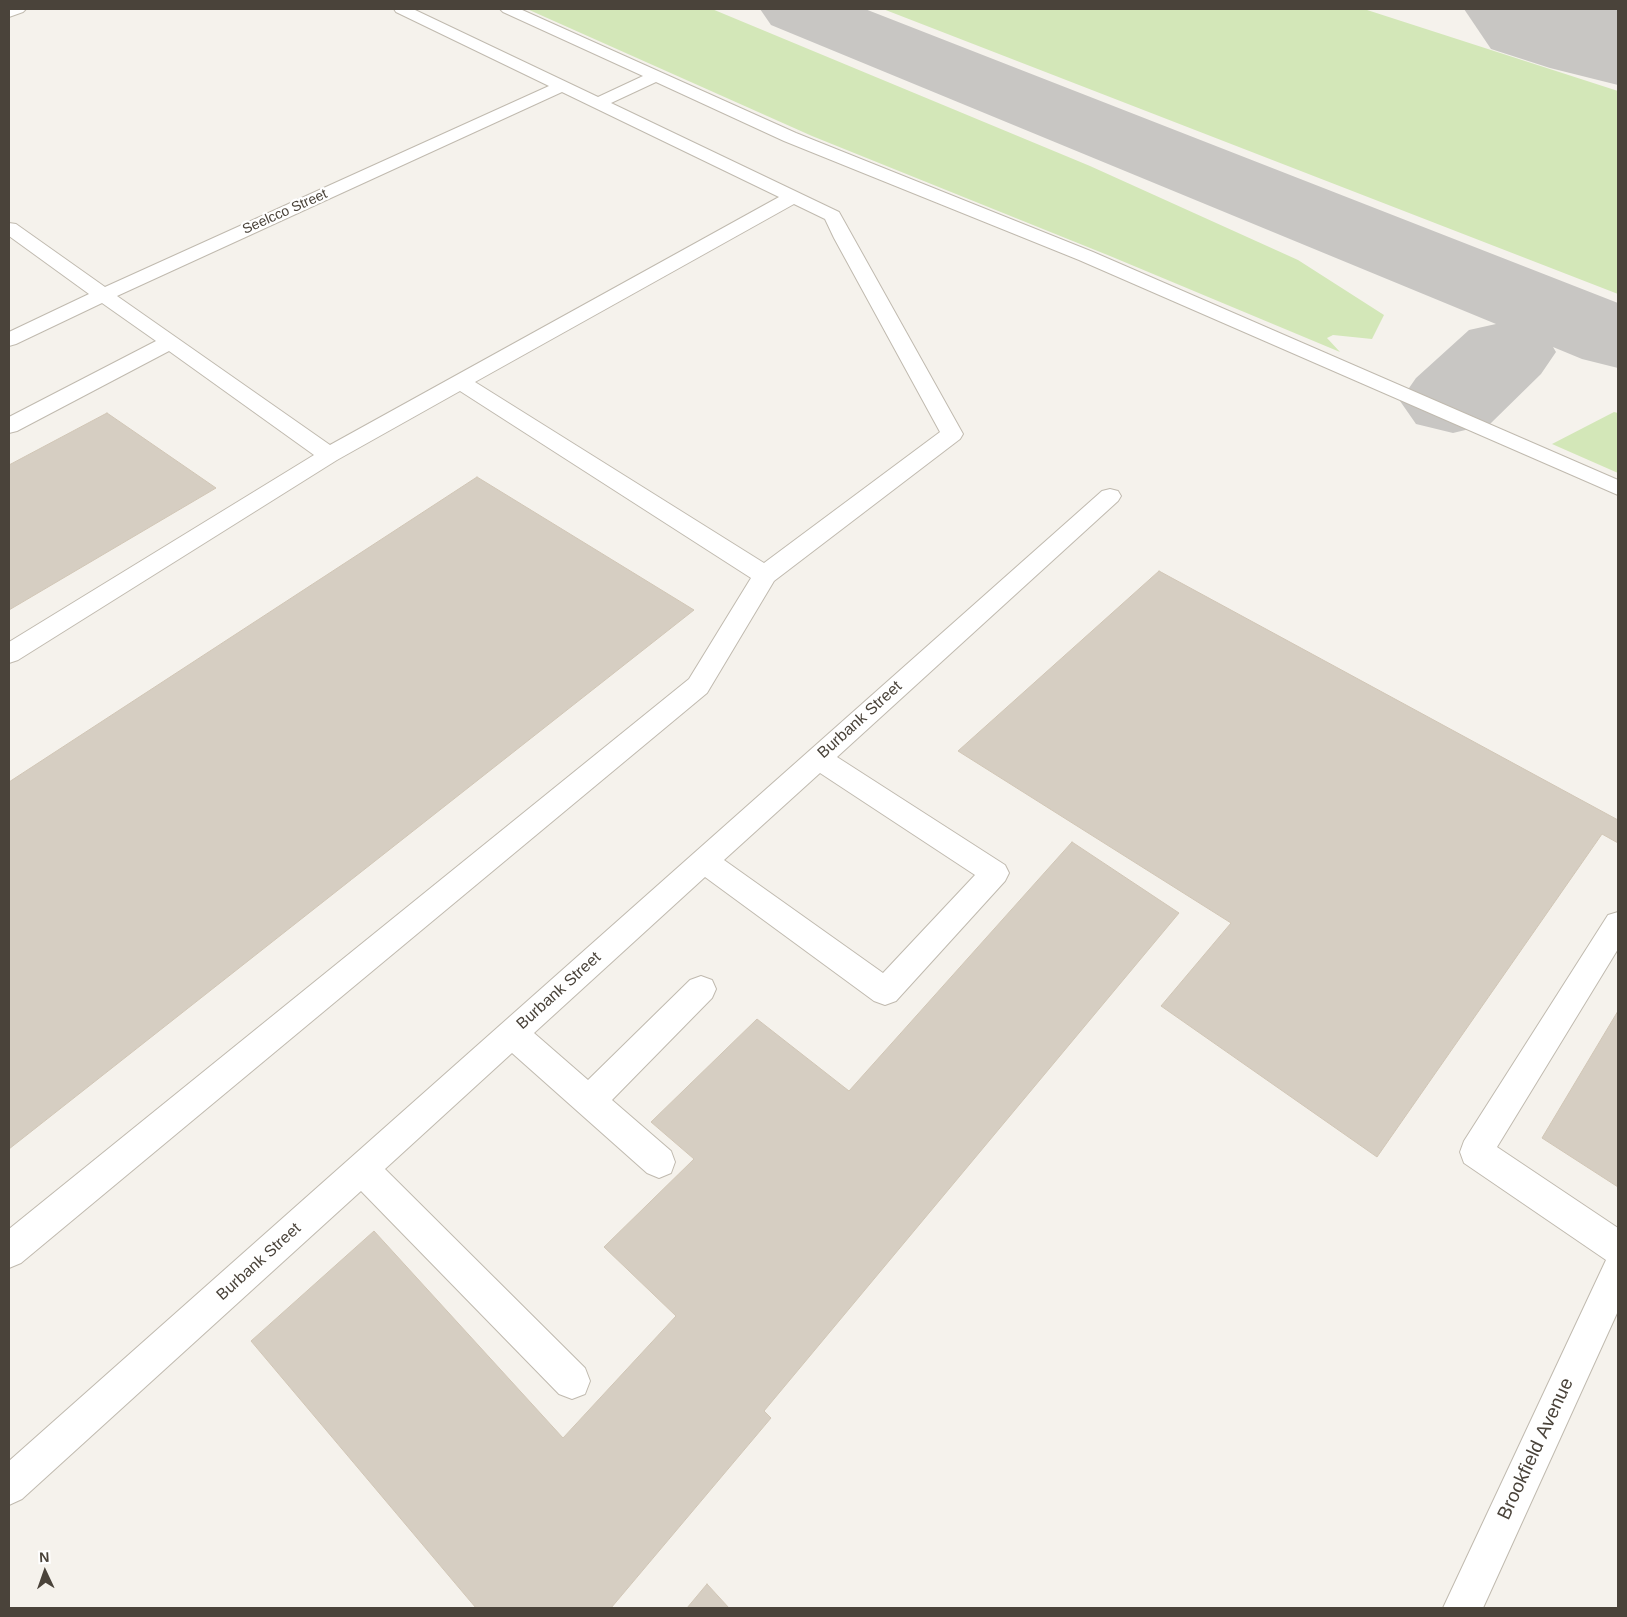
<!DOCTYPE html>
<style>
body{margin:0}
#map{position:relative;width:1627px;height:1617px;overflow:hidden;background:#f5f2ec;font-family:Arial,sans-serif}
canvas{display:block}
.frame{position:absolute;inset:0;border:10px solid #4a433a;pointer-events:none}
.north{position:absolute;left:20px;top:1547px;width:50px;height:50px;-webkit-text-stroke:4px #fff;paint-order:stroke;rotate:357deg;font-size:14px;font-weight:700;line-height:20px;text-align:center;color:#4a433a}
.north::after{content:'';display:block;margin:auto;width:18px;height:22px;background:#4a433a;clip-path:polygon(50% 0,100% 100%,50% 72%,0 100%)}
</style>
<div id="map">
<canvas width="1627" height="1617"></canvas>
<div class="frame"></div>
<div class="north">N</div>
</div>
<script>
const ctx = document.querySelector('canvas').getContext('2d');
ctx.lineJoin = 'round';
function fillPath(path, color) { ctx.fillStyle = color; ctx.fill(path, 'evenodd'); }
const shape = rows => new Path2D(rows.map(r => 'M' + r).join(''));
function strokePath(path, color, width, dash) { ctx.strokeStyle = color; ctx.lineWidth = width; ctx.lineCap = dash ? 'butt' : 'round'; ctx.setLineDash(dash || []); ctx.stroke(path); }
function drawText(font, color, halo, rows, align = 'center') {
  ctx.font = font + ' Arial,sans-serif'; ctx.lineWidth = 4.5; ctx.setLineDash([]); ctx.textBaseline = 'middle'; ctx.strokeStyle = halo; ctx.fillStyle = color; for (const [text, x, y, turn = 0] of rows) {
    ctx.save(); ctx.translate(x, y); ctx.rotate((+turn || 0) * Math.PI / 180); ctx.textAlign = isNaN(turn) ? turn : align; if (halo) ctx.strokeText(text, 0, 0); ctx.fillText(text, 0, 0); ctx.restore();
  }
}
fillPath(shape([
 [527,9,712,9,1090,166,1298,260,1384,315,1372,339,1333,335,1327,338,1340,352,1110,256,812,136],
 [883,9,1364,9,1618,91,1618,294],
 [1614,412,1618,413,1618,473,1552,444]
]), '#d3e7b8');
fillPath(shape([
 [760,9,865,9,1618,303,1618,368,1582,359,1553,347,1556,352,1541,374,1490,424,1453,433,1416,424,1400,401,1416,378,1469,330,1496,324,771,25,760,9]
]), '#c8c6c3');
fillPath(shape([
 [1464,9,1618,9,1618,85,1550,68,1491,49,1464,9]
]), '#c8c6c3');
const building = shape([
 [107,413,216,488,9,610,9,465,107,413],
 [477,477,694,610,9,1149,9,782,477,477],
 [1159,571,1618,820,1618,843,1602,834,1377,1157,1161,1006,1231,923,958,751,1159,571],
 [1072,842,1179,913,764,1411,771,1418,611,1608,476,1608,251,1341,374,1231,563,1438,676,1316,604,1247,694,1159,651,1122,757,1019,849,1091,1072,842],
 [1618,1011,1618,1187,1542,1138,1618,1011],
 [707,1584,729,1608,687,1608,707,1584]
]);
fillPath(building, '#d6cec2');
strokePath(building, '#d1c6b6', 1);
const minor = shape([
 [9,9,26,9,23,12,9,17,9,9],
 [394,9,413,9,598,97,643,76,503,12,500,9,520,9,796,133,1093,252,1618,480,1618,495,1079,260,784,141,656,82,611,103,839,212,963,434,960,439,774,581,707,693,21,1263,9,1268,9,1229,689,679,751,578,460,391,337,460,18,660,9,663,9,642,314,455,169,351,17,431,9,433,9,417,156,341,102,303,16,344,9,346,9,332,89,294,9,236,9,223,16,224,105,287,549,86,396,12,394,9],
 [562,92,779,197,330,445,117,296,562,92],
 [794,204,825,219,834,238,940,432,764,563,475,382,794,204],
 [1110,489,1118,491,1121,496,1118,501,837,757,1005,865,1009,873,1005,881,896,1001,885,1005,874,1001,705,877,534,1033,588,1080,690,980,701,976,712,980,716,989,712,998,612,1100,671,1151,675,1162,671,1173,659,1178,647,1173,512,1053,385,1169,585,1368,590,1381,585,1394,572,1399,559,1394,361,1191,22,1499,9,1505,9,1461,1102,491,1110,489],
 [820,773,975,875,883,973,724,860,820,773],
 [1618,912,1618,949,1497,1147,1618,1228,1618,1311,1483,1608,1443,1608,1606,1260,1464,1163,1460,1152,1464,1141,1608,915,1618,912]
]);
strokePath(minor, '#c0baaf', 2);
fillPath(minor, '#fff');
drawText('14px', '#4a433a', '#fff', [
 ["Seelcco Street",285,212,-24]
]);
drawText('16px', '#4a433a', '#fff', [
 ["Burbank Street",860,720,-42],
 ["Burbank Street",559,991,-42],
 ["Burbank Street",259,1262,-42]
]);
drawText('19px', '#4a433a', '#fff', [
 ["Brookfield Avenue",1536,1449,-65]
]);
</script>
